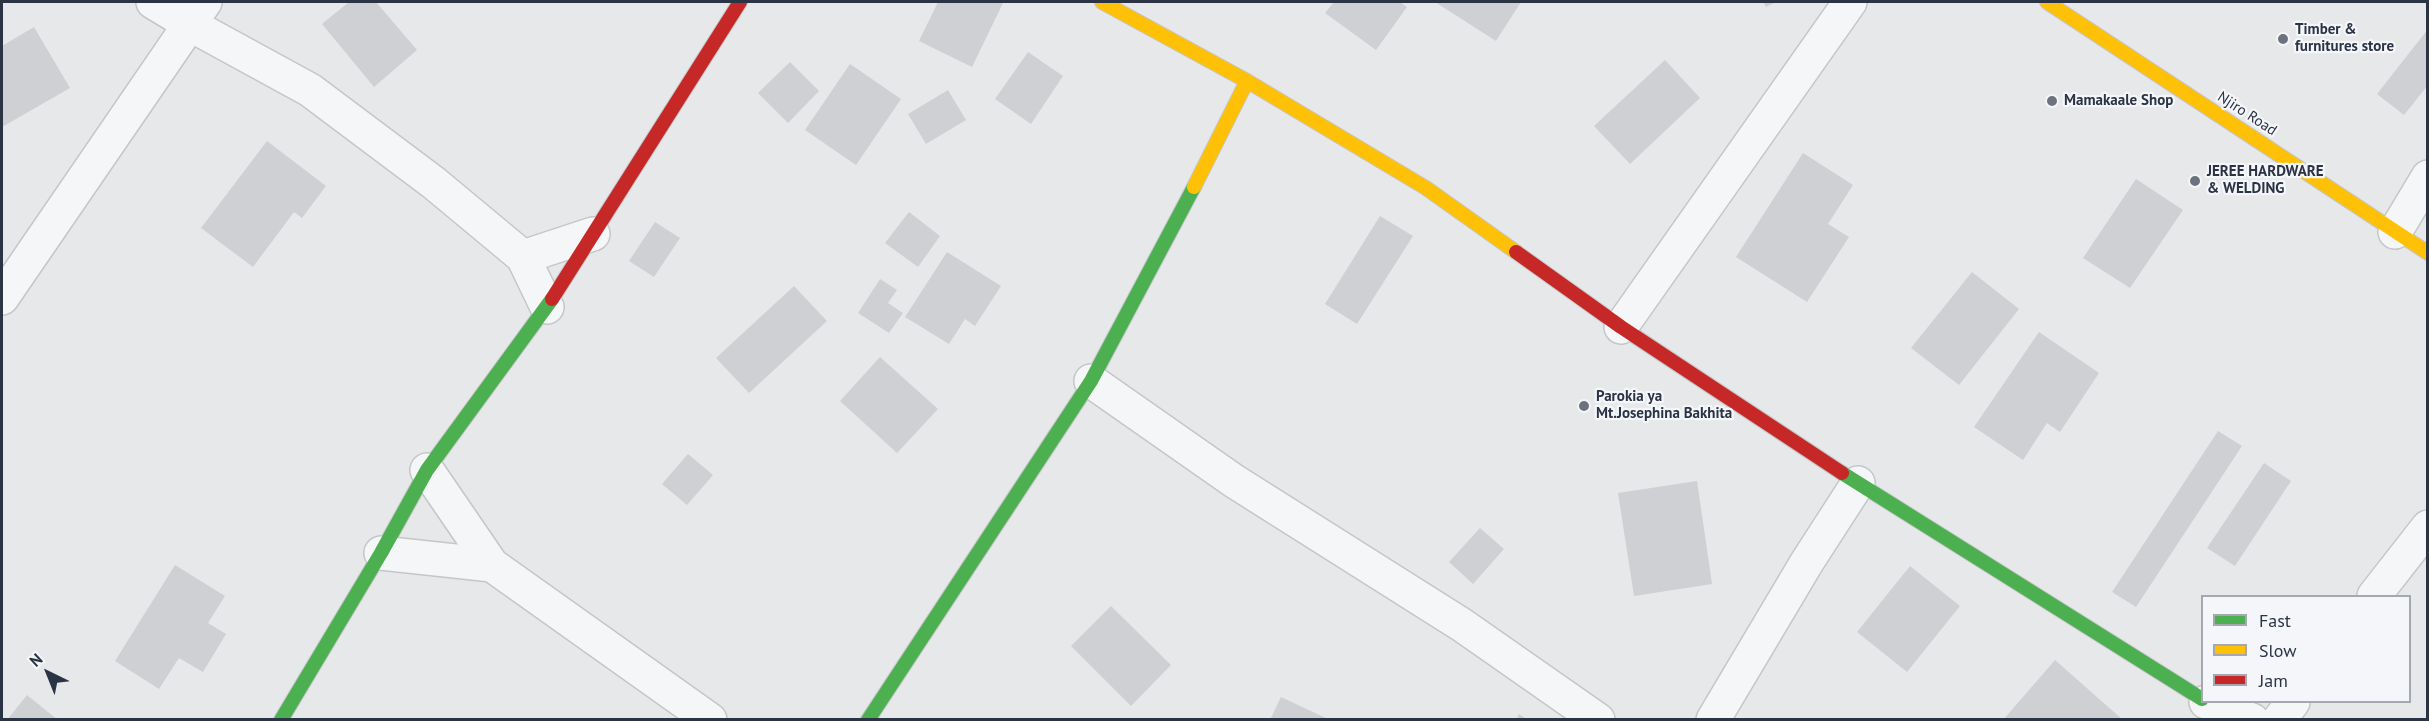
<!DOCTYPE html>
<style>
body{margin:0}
#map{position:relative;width:2429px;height:721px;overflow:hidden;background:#e6e8ea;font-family:"PT Sans",sans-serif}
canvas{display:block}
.frame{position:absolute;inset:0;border:3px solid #2b3445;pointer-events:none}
.legend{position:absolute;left:2201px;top:595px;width:210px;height:108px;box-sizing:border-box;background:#f4f6f9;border:2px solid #a4a8b1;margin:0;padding:8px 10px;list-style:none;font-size:18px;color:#2b3445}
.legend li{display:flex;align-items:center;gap:12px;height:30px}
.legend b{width:30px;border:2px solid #a4a8b1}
.north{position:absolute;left:18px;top:643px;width:60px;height:60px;-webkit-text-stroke:4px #f4f6f9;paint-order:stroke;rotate:317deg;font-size:16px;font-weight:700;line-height:24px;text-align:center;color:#2b3445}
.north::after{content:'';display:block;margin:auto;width:21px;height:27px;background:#2b3445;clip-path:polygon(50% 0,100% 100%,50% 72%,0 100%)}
</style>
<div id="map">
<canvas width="2429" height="721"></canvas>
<div class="frame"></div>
<ul class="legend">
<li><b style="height:8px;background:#4caf50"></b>Fast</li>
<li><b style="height:8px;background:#ffc107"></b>Slow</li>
<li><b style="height:8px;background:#c62828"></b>Jam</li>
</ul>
<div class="north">N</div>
</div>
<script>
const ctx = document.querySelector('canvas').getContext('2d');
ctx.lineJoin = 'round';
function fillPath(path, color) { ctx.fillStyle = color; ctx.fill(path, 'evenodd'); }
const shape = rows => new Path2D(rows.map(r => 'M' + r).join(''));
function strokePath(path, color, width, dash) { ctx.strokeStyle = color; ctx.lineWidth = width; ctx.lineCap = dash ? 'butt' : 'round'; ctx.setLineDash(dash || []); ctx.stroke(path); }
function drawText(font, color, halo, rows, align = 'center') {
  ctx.font = font + ' "PT Sans",sans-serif'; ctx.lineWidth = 4.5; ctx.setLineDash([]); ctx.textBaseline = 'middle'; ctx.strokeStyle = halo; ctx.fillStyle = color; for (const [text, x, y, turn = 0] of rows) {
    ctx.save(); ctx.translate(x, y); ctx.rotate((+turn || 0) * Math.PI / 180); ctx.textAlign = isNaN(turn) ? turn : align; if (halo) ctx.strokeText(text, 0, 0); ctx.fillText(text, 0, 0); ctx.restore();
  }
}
fillPath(shape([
 [349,2,376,2,417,50,374,87,322,24],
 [938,2,1003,3,972,67,919,41],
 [1334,2,1400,2,1407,7,1376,50,1325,13],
 [1435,2,1521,2,1496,41],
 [1763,2,1776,2,1766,7],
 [34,27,70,88,2,127,3,71,2,46],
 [2428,29,2428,85,2404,115,2377,94],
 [1028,52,1063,76,1031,124,995,99],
 [1665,60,1700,98,1630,164,1594,126],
 [790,62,819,91,788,123,758,93],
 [850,64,901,99,856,165,805,130],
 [948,90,966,120,926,144,908,114],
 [267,141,326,186,302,218,294,212,253,267,201,228],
 [1803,153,1853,185,1828,224,1849,237,1807,302,1736,257],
 [2136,179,2183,210,2130,288,2083,258],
 [909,212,940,236,918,267,885,243],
 [1380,216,1413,236,1357,324,1325,304],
 [655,222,680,238,654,277,629,261],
 [947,252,1001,286,975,326,965,319,949,344,905,317],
 [1972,272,2019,309,1959,385,1911,348],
 [880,279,897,290,888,303,903,313,889,333,858,313],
 [794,286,827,321,749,393,716,358],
 [2039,332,2099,373,2060,432,2047,423,2023,460,1974,427],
 [880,357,938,409,897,453,840,401],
 [2218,431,2242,446,2136,607,2112,592],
 [688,454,713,475,687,505,662,484],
 [2264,463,2291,481,2235,566,2207,548],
 [1697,481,1712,584,1634,596,1618,493],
 [1480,528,1504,549,1473,584,1449,562],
 [175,565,225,596,208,623,226,634,203,672,179,658,159,689,115,661],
 [1910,566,1960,606,1907,672,1857,632],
 [1111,606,1171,665,1131,706,1071,646],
 [2055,660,2123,720,2003,720],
 [27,695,58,720,7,720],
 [1281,697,1330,720,1270,720],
 [1519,714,1528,720,1516,720]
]), '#ced0d3');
const street = shape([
 [153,2,191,25,310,90,434,183,523,257,547,307],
 [2395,232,2428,177],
 [523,257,593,234],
 [2,298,205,2],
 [1621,327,1850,2],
 [1091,381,1234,481,1462,625,1598,720],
 [427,470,492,565],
 [381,553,492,565,710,720],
 [2374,596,2428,527],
 [2206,702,2252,720],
 [1713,720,1807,562,1858,483],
 [2279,720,2293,702]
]);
const fast = shape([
 [1842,473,2202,699],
 [281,720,381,553,427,470,552,299],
 [868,720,1091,381,1194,187]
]);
const slow = shape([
 [1102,2,1247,81,1426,188,1516,252],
 [2047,2,2428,253],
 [1194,187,1247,81]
]);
const jam = shape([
 [1516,252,1621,327,1842,473],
 [552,299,740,2]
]);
strokePath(street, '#c4c6c8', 36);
strokePath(fast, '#c4c6c8', 16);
strokePath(slow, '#c4c6c8', 16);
strokePath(jam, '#c4c6c8', 16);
strokePath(street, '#f5f6f7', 33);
strokePath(fast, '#4caf50', 14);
strokePath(slow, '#ffc107', 14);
strokePath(jam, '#c62828', 14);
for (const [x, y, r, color] of [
 [2283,39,6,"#6c737f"],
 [2052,101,6,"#6c737f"],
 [2195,181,6,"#6c737f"],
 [1584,406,6,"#6c737f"]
]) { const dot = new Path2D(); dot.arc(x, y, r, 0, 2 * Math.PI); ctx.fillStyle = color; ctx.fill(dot); strokePath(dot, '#f4f6f9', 2); }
drawText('bold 15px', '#2b3445', '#f4f6f9', [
 ["Timber &",2295,30],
 ["furnitures store",2295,47],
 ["Mamakaale Shop",2064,101],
 ["JEREE HARDWARE",2207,172],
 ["& WELDING",2207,189],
 ["Parokia ya",1596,397],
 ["Mt.Josephina Bakhita",1596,414]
], 'left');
drawText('15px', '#2b3445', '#f4f6f9', [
 ["Njiro Road",2247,114,33]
]);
</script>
